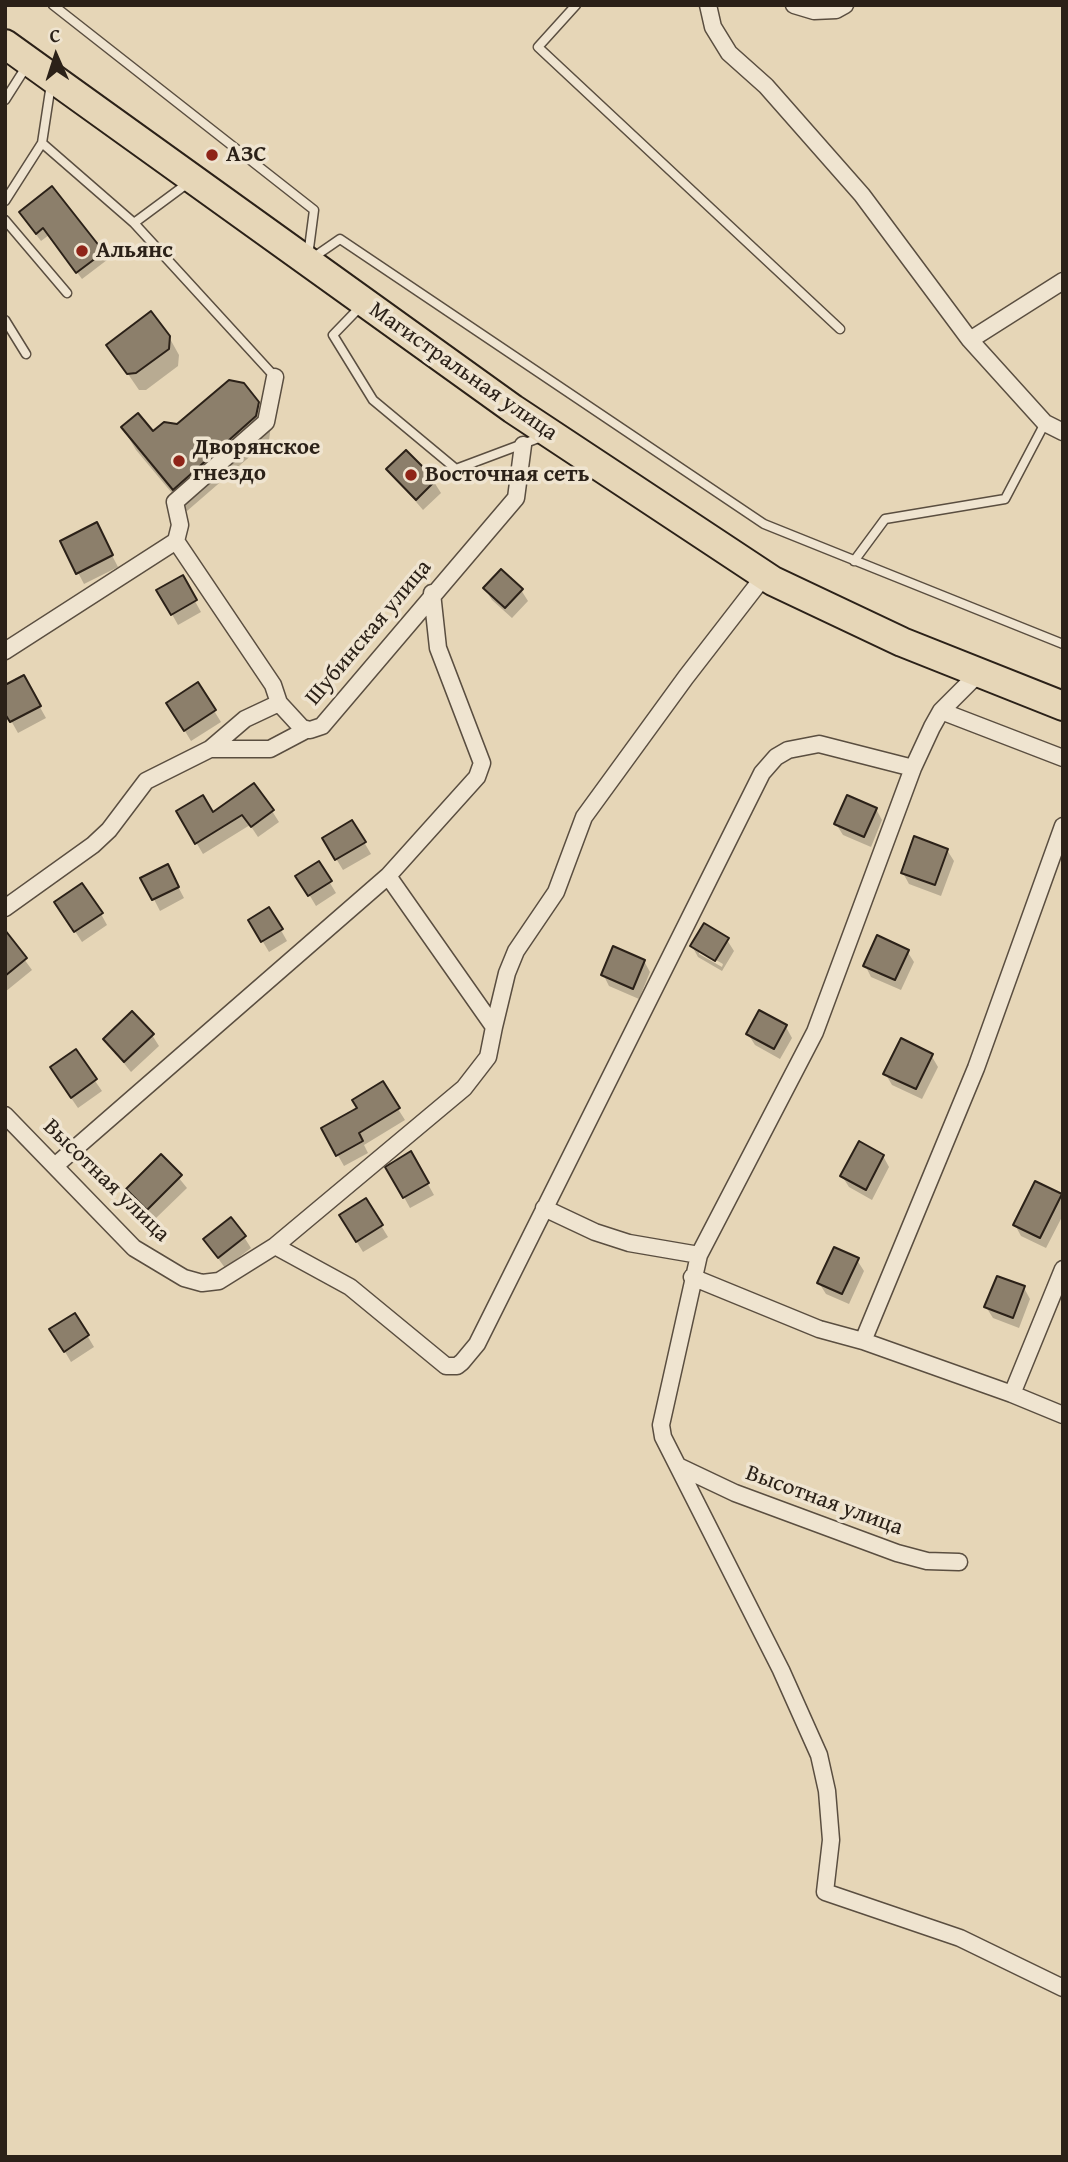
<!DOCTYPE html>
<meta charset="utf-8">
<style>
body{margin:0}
#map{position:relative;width:1068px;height:2162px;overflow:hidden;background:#e6d6b7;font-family:"Gentium Book Plus",serif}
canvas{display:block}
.frame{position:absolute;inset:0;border:7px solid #2b2118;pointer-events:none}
.north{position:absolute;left:21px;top:21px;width:70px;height:70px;-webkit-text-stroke:5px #efe4d0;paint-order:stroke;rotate:357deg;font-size:19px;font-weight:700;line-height:28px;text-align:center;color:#2b2118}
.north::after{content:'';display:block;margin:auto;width:24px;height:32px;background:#2b2118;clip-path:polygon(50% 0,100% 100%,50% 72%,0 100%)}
</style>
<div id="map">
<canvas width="1068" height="2162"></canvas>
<div class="frame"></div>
<div class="north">С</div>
</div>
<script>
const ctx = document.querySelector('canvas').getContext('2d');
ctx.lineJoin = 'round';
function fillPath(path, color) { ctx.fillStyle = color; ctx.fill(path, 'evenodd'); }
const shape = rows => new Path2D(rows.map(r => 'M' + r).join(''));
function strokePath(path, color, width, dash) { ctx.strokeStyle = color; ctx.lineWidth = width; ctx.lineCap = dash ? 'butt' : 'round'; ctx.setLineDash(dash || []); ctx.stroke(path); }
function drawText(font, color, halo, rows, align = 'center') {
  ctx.font = font + ' "Gentium Book Plus",serif'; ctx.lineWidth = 7; ctx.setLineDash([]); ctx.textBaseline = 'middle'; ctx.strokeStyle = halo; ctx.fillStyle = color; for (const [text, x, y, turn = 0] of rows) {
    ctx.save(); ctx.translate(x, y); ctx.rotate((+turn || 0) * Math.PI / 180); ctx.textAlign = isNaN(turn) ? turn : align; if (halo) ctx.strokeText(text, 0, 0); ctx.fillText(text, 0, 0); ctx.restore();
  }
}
fillPath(shape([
 [25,220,103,253,107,260,82,279,49,235,41,241],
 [169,337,179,355,178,366,146,390,139,390,108,345],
 [258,403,271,426,269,440,187,511,136,450,123,428,153,434],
 [388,469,434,482,441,493,423,510],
 [102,536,118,567,84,584,62,542],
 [182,578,201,612,178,625,159,591],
 [485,589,521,590,528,601,512,618,492,600],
 [23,677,46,718,18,733,5,710],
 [198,685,221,722,191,741,168,703],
 [876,809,882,820,871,847,843,835,836,824],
 [272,811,279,822,258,837,250,825,203,854,178,812,213,815],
 [352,822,371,854,343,870,324,839],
 [947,850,954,861,941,896,909,884,903,873],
 [318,863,336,893,316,906,298,876],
 [173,877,184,898,160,911,143,878],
 [269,909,287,941,269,952,250,920],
 [63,913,101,914,107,925,82,942],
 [8,937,32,970,5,992,5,939],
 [727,940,734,951,722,971,698,957,692,946],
 [699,950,723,964,722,967,699,954],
 [907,951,914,962,901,990,871,977,865,965],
 [644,961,650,972,639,999,609,986,603,974],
 [786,1027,792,1038,780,1059,755,1045,748,1034],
 [152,1035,159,1046,131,1072,105,1040],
 [75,1052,102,1091,78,1108,58,1079],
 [931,1055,938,1067,922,1099,892,1085,885,1073],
 [398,1109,405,1120,364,1145,368,1153,344,1166,323,1129],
 [411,1154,434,1195,410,1208,388,1168],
 [161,1156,187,1188,154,1220,128,1189],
 [883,1156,889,1167,872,1200,849,1187,842,1176],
 [1061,1195,1063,1215,1046,1248,1021,1236,1015,1225],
 [366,1201,388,1237,363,1252,341,1216],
 [244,1237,251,1248,225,1268,205,1240],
 [857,1260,864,1271,849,1304,826,1294,819,1283],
 [1024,1288,1030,1299,1019,1328,993,1318,986,1307],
 [75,1315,94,1347,71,1362,58,1340]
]), '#0003');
const building = shape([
 [52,186,104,252,76,273,43,228,36,234,19,212,52,186],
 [151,311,170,336,169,349,136,373,127,374,106,345,151,311],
 [229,380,244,383,259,402,256,416,173,490,121,427,138,413,153,431,164,422,177,424,229,380],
 [406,450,436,480,416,500,386,469,406,450],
 [97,522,113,555,76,574,60,541,97,522],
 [501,569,523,589,505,608,483,588,501,569],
 [183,575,197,600,171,615,156,590,183,575],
 [24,675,41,706,10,722,5,714,5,685,24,675],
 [198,682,216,710,184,731,166,703,198,682],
 [254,783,274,810,251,827,242,815,195,844,176,811,203,795,213,812,254,783],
 [847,795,877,808,864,837,834,824,847,795],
 [352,820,366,842,335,860,322,838,352,820],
 [914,836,948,849,935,885,901,873,914,836],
 [319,861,332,881,308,896,295,876,319,861],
 [168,864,179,887,152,900,140,878,168,864],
 [82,883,103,913,74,932,54,902,82,883],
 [269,907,283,929,261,942,248,920,269,907],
 [704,923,729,938,715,961,690,946,704,923],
 [5,930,27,958,5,976,5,930],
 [877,935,909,950,895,980,863,966,877,935],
 [613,946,645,960,633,989,601,975,613,946],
 [759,1010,787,1025,774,1049,746,1034,759,1010],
 [132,1011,154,1034,124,1062,103,1039,132,1011],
 [901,1038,933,1054,916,1089,883,1074,901,1038],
 [76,1049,97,1079,71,1098,50,1067,76,1049],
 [383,1081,400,1108,359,1133,363,1141,336,1156,321,1128,357,1108,352,1100,383,1081],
 [859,1141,884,1155,866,1190,840,1176,859,1141],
 [411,1151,429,1183,403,1198,385,1167,411,1151],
 [161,1154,182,1175,147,1210,126,1189,161,1154],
 [1035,1181,1062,1194,1040,1238,1013,1225,1035,1181],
 [366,1198,383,1225,356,1242,339,1215,366,1198],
 [231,1217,246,1236,218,1258,203,1239,231,1217],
 [834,1247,859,1258,842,1294,817,1283,834,1247],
 [997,1276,1025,1286,1013,1318,984,1307,997,1276],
 [75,1313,89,1335,64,1352,49,1329,75,1313]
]);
fillPath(building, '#8c7f6b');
strokePath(building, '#2b2118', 2);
const lane = shape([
 [53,5,314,210,308,256],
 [576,5,538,47,840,329],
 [5,100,26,67],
 [42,143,51,84],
 [5,201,42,143,134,223,275,377],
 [5,220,67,293],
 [134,223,188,183],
 [311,259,340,239,764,524,1063,644],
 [362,305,333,335,373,400,456,469,544,436],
 [5,320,26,354],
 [854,561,885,519,1005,499,1045,423]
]);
const street = shape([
 [708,5,713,27,729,53,766,86,862,195,970,340,1045,423,1063,432],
 [794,5,814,11,836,10,845,5],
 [970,340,1063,281],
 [176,541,273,685,279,703],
 [5,651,176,541,180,525,175,502,266,422,275,377],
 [978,674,941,711,932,727,913,768,815,1032,699,1255,661,1425,663,1437,781,1670,819,1755,827,1791,831,1840,825,1892,960,1938,1063,1988],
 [941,711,1063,758],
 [210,749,270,749,306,730],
 [1063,826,976,1068,863,1341,1012,1394,1063,1269],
 [5,908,93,845,109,830,146,781,210,749,245,719,279,703,302,728,310,730,322,726,516,498,523,445],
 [494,1027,507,973,516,951,556,892,584,817,686,677,765,575],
 [5,1115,134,1248,184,1278,202,1283,219,1281,275,1246,464,1088,488,1057,494,1027,388,876,477,777,482,763,438,648,432,593],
 [56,1165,388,876],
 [544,1208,595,1232,629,1243,699,1255],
 [275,1246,350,1287,446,1366,457,1366,462,1362,477,1344,762,773,776,757,788,750,819,744,913,768],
 [692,1277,819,1329,863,1341],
 [1012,1394,1063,1415],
 [678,1466,735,1493,897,1553,927,1561,959,1562]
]);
const highway = shape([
 [5,44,513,409,773,581,902,642,1063,706]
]);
strokePath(lane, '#5a4e40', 11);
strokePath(street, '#5a4e40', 19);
strokePath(highway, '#2b2118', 32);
strokePath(lane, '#efe4d0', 8);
strokePath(street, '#efe4d0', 16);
strokePath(highway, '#e6d6b7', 28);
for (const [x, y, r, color] of [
 [212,155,7,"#8f2418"],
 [82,251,7,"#8f2418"],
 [179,461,7,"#8f2418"],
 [411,475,7,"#8f2418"]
]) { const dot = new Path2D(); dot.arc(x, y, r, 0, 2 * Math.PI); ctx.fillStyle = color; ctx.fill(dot); strokePath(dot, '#efe4d0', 2.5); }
drawText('bold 23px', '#2b2118', '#efe4d0', [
 ["АЗС",226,155],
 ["Альянс",96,251],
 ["Дворянское",193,448],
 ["гнездо",193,474],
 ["Восточная сеть",425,475]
], 'left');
drawText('23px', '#2b2118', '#efe4d0', [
 ["Магистральная улица",463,372,35],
 ["Шубинская улица",369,633,-50],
 ["Высотная улица",106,1181,44],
 ["Высотная улица",824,1501,20]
]);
</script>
